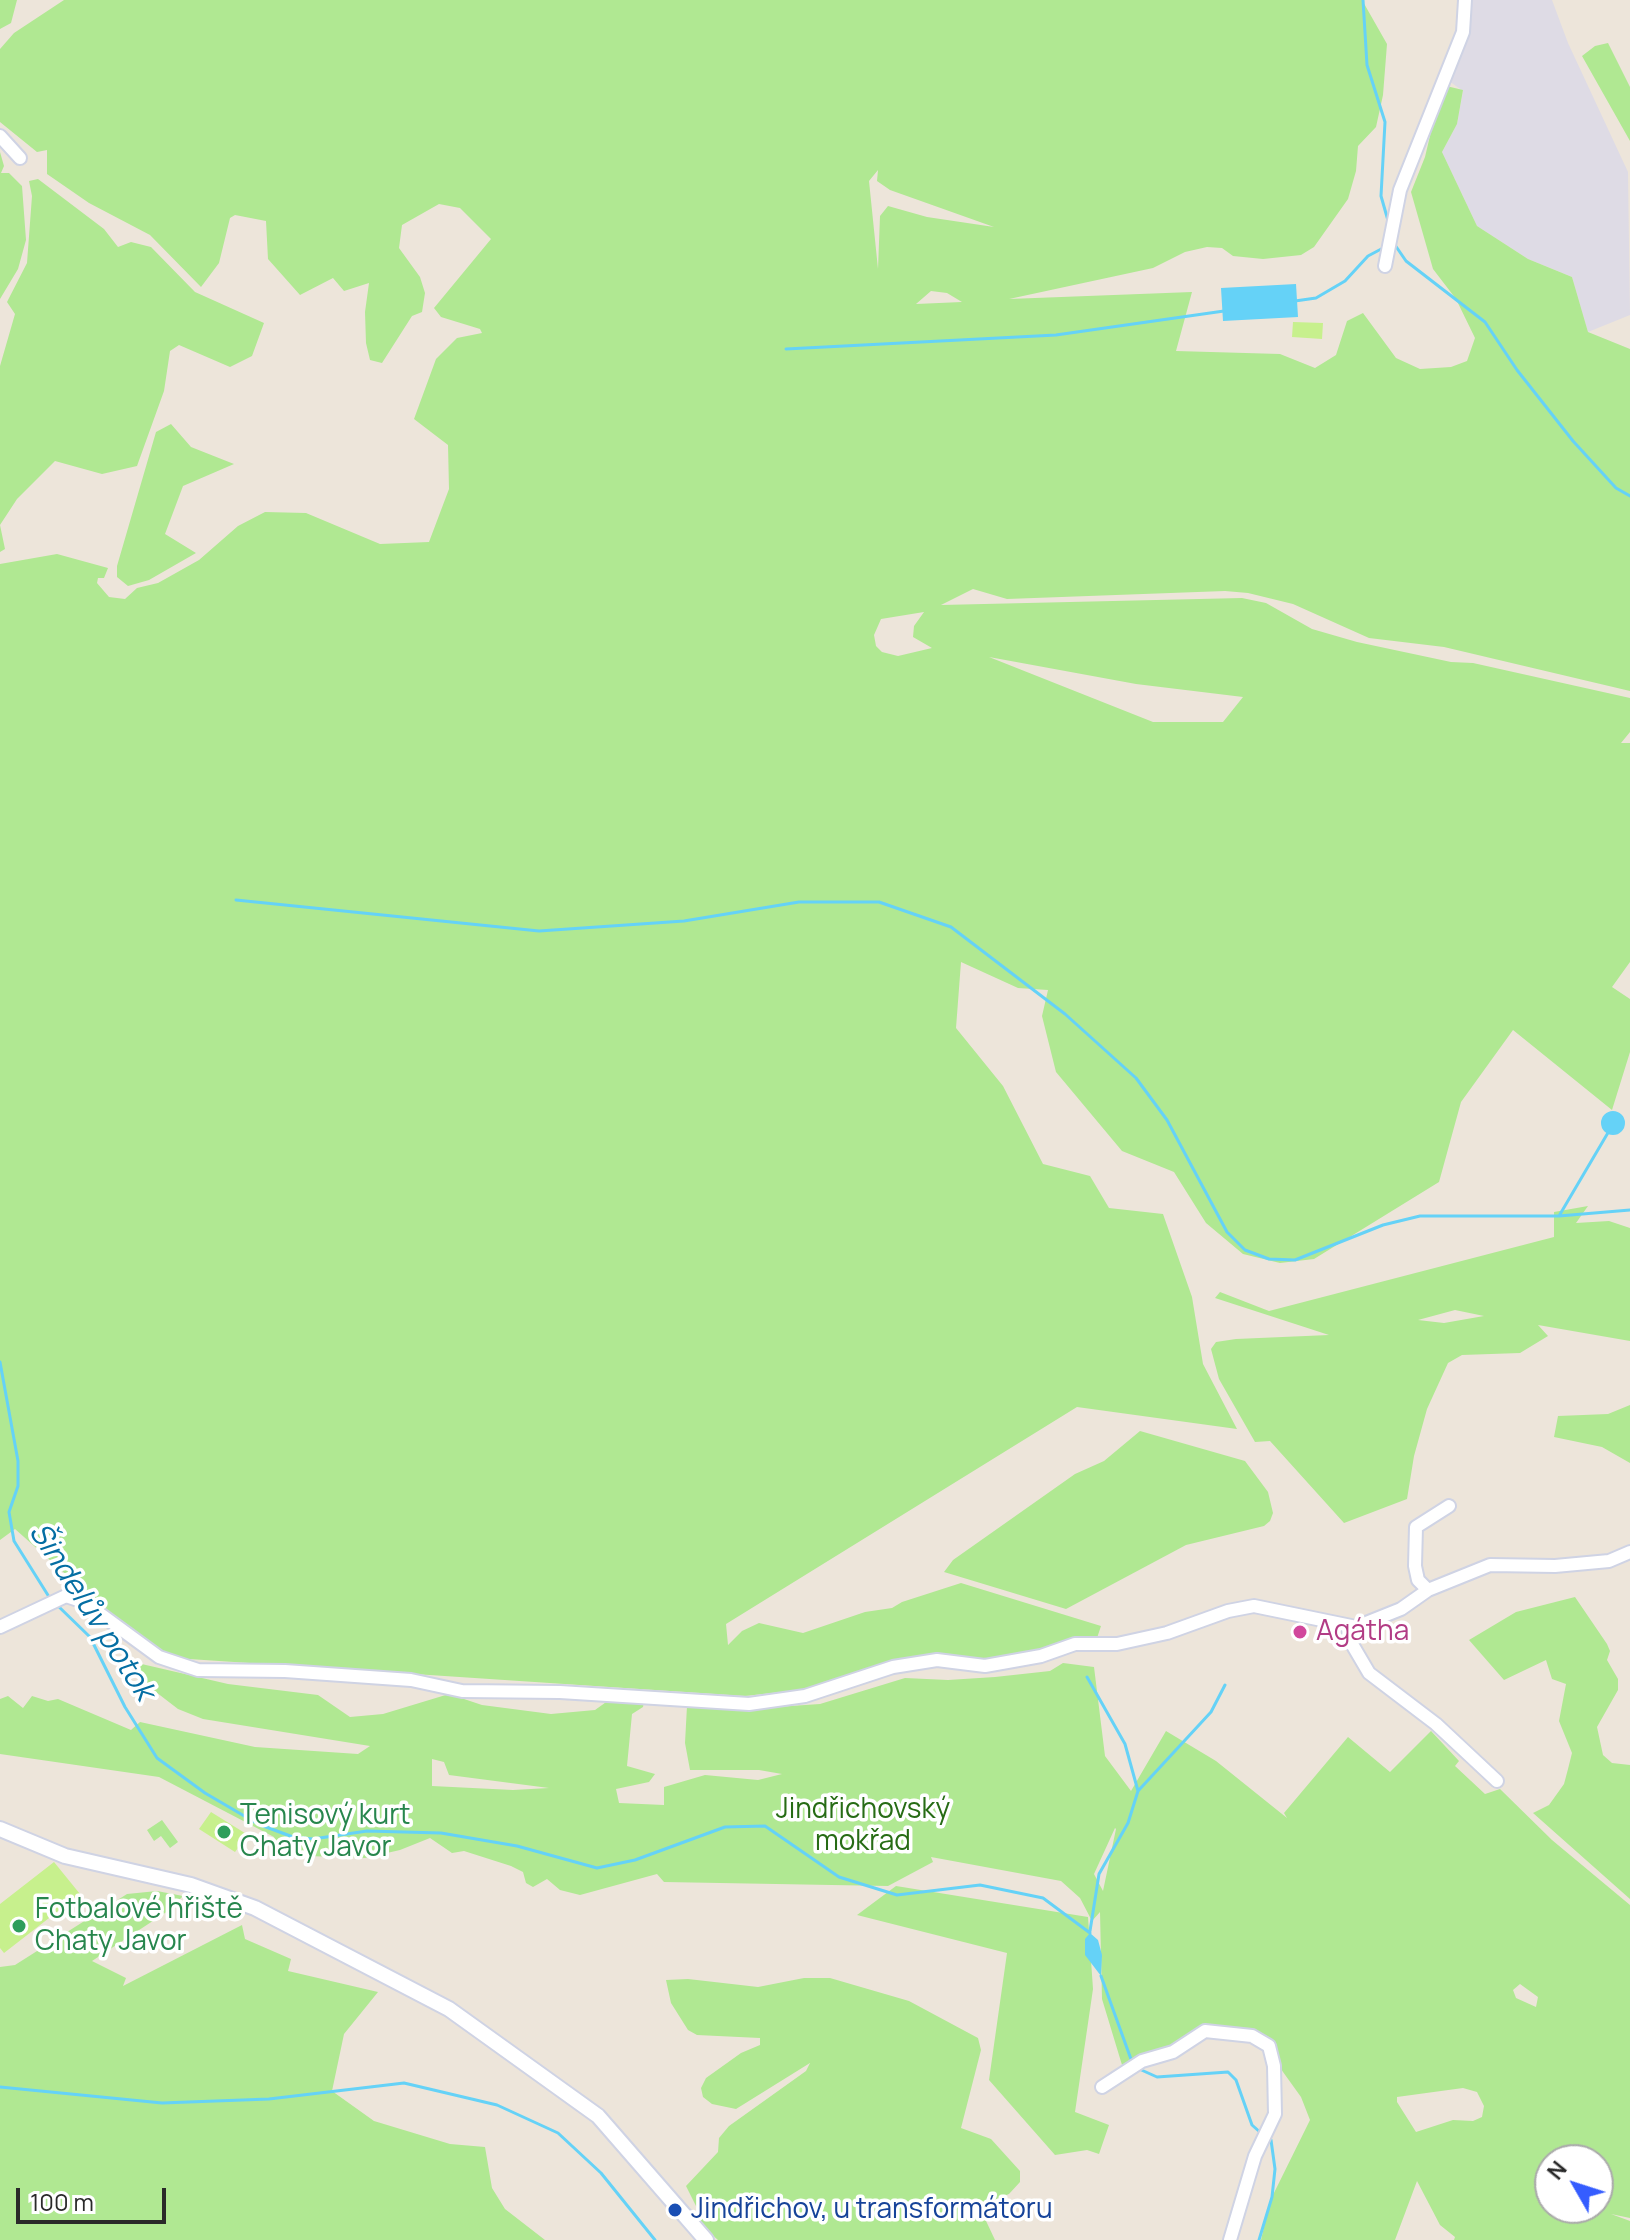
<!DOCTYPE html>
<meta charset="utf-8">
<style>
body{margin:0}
#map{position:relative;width:1630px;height:2240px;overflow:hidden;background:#ede5da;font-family:Manrope,sans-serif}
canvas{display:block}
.north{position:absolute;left:1534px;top:2144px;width:80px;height:80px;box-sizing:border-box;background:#fff;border:2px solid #aaa;border-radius:50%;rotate:309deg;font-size:22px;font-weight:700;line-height:32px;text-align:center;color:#2a2a2a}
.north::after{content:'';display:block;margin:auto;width:28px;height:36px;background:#355dff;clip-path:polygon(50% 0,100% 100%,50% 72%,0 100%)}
.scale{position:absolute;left:16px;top:2188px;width:150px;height:36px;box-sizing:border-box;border:4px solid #2a2a2a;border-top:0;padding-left:10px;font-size:24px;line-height:28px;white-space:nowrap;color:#2a2a2a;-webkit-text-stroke:6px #fff;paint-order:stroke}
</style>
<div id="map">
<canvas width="1630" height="2240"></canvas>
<div class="north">N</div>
<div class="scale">100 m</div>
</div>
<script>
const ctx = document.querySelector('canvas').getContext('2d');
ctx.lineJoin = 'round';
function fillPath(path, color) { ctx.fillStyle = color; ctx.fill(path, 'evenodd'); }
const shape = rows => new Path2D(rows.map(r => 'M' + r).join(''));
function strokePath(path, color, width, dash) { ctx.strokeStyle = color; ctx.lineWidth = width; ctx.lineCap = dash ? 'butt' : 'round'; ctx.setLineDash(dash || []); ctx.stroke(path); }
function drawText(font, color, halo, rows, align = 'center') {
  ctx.font = font + ' Manrope,sans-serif'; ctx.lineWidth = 7; ctx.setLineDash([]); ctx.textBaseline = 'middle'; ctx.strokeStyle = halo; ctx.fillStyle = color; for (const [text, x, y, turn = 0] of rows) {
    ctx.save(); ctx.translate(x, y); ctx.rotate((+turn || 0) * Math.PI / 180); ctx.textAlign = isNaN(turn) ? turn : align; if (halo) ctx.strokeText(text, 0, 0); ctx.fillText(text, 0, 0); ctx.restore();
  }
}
fillPath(shape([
 [1473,0,1552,0,1568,43,1628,172,1630,315,1588,332,1572,277,1528,259,1477,226,1442,152,1457,124,1463,91,1449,81,1464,40]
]), '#dedbe5');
fillPath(shape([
 [0,0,17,0,11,23,0,29],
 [64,0,1362,0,1387,44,1383,95,1376,127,1358,146,1356,171,1348,199,1314,247,1301,255,1263,259,1233,256,1222,248,1207,247,1185,252,1153,268,1009,299,1192,292,1176,351,1280,354,1315,368,1336,355,1347,321,1363,313,1396,358,1420,369,1451,367,1467,361,1475,338,1456,299,1433,269,1411,192,1425,157,1442,85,1463,90,1457,124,1442,152,1477,226,1528,259,1572,277,1588,332,1630,349,1630,691,1444,647,1369,638,1293,604,1248,593,1225,591,1007,599,973,589,941,605,1242,598,1266,603,1312,629,1357,642,1451,662,1473,663,1630,698,1630,732,1621,743,1630,743,1630,962,1612,987,1630,999,1630,1052,1612,1110,1513,1030,1461,1102,1439,1182,1314,1259,1280,1263,1243,1254,1206,1223,1174,1172,1122,1151,1056,1072,1042,1016,1048,990,1018,988,961,962,956,1028,1003,1086,1043,1164,1090,1176,1109,1208,1163,1214,1192,1297,1203,1364,1237,1429,1077,1407,726,1624,728,1645,742,1631,759,1623,803,1633,865,1612,892,1608,902,1602,961,1583,1101,1626,1097,1638,994,1660,945,1657,799,1690,745,1696,159,1657,15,1529,0,1540,0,564,57,554,108,568,104,578,98,578,97,583,109,597,125,599,137,588,158,583,199,560,238,526,265,512,306,513,380,544,429,542,449,489,448,445,414,419,436,359,457,338,482,333,480,329,441,317,434,308,491,239,460,208,439,204,402,225,399,248,420,277,425,293,422,312,412,316,382,363,370,360,366,343,365,312,369,283,344,291,333,278,300,295,268,259,266,221,235,215,230,218,219,263,201,287,150,235,89,203,47,174,47,150,37,152,0,122,0,49,14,33],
 [878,170,877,181,890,190,994,227,927,217,888,206,880,216,878,269,869,181],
 [931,291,947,293,962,302,916,304],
 [924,612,914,626,913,637,932,648,898,656,882,652,876,646,874,635,881,619],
 [989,657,1136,684,1243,697,1223,722,1153,722],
 [1608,43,1630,87,1630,141,1582,56,1595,46],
 [0,152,4,166,1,173,9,173,22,186,26,240,18,269,0,299],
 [38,179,104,229,118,247,131,242,151,247,195,292,264,323,252,356,230,367,179,345,170,351,164,391,137,466,102,474,55,461,17,499,0,525,5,549,0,552,0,366,15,314,7,302,27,263,32,196,29,181],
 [171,424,191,447,234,464,183,486,165,534,196,553,149,580,128,586,117,577,117,566,156,432],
 [1588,1206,1576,1223,1609,1221,1630,1228,1630,1341,1538,1325,1548,1336,1520,1353,1462,1355,1448,1363,1427,1409,1414,1456,1407,1499,1344,1523,1270,1441,1255,1442,1219,1379,1211,1349,1216,1342,1236,1339,1329,1335,1215,1298,1220,1292,1269,1311,1554,1237,1554,1212],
 [1455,1310,1484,1316,1444,1323,1418,1320],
 [1630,1405,1630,1463,1602,1447,1554,1437,1558,1416,1608,1414],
 [1140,1431,1245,1461,1268,1492,1273,1513,1270,1521,1264,1526,1186,1545,1066,1609,944,1572,953,1560,1075,1474,1104,1461],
 [1575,1597,1607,1644,1610,1651,1607,1660,1618,1679,1618,1690,1597,1727,1603,1755,1612,1763,1630,1765,1630,1899,1533,1813,1549,1805,1564,1784,1568,1769,1572,1753,1559,1721,1566,1684,1552,1679,1546,1660,1504,1680,1469,1640,1516,1612],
 [133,1662,228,1684,318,1695,350,1717,383,1714,449,1694,482,1705,551,1714,595,1710,609,1700,644,1702,643,1707,632,1714,627,1766,655,1774,649,1782,616,1789,619,1803,664,1805,664,1787,705,1775,758,1780,782,1774,759,1770,690,1770,685,1743,687,1706,746,1709,820,1704,905,1678,948,1680,995,1677,1050,1671,1063,1663,1094,1667,1105,1756,1131,1791,1166,1731,1216,1761,1287,1818,1284,1813,1348,1737,1390,1772,1431,1731,1459,1761,1455,1766,1485,1794,1500,1789,1552,1840,1630,1905,1630,2218,1611,2214,1630,2221,1630,2240,1454,2240,1455,2237,1440,2225,1417,2181,1395,2240,1261,2240,1270,2201,1310,2120,1301,2097,1255,2033,1204,2024,1174,2046,1122,2065,1102,1999,1100,1912,1092,1921,1080,1898,1061,1881,931,1857,933,1862,888,1886,664,1882,657,1874,580,1895,560,1890,547,1879,533,1887,526,1883,523,1872,511,1866,464,1851,452,1853,430,1838,400,1850,365,1858,279,1855,274,1837,159,1777,0,1754,0,1699,8,1696,23,1708,32,1696,48,1701,58,1699,131,1730,140,1722,255,1747,358,1754,370,1746,203,1719,178,1709,139,1679,132,1670],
 [432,1759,444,1762,449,1775,549,1788,513,1790,432,1786],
 [1115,1828,1116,1829,1103,1891,1094,1874],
 [1520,1984,1538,1997,1536,2007,1516,1998,1513,1990],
 [1463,2088,1477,2092,1484,2106,1482,2117,1473,2121,1453,2120,1416,2132,1397,2102,1397,2097],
 [1550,2160,1598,2160,1598,2208,1550,2208],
 [162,1820,178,1842,170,1848,161,1836,154,1841,147,1830],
 [896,1886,1088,1917,1093,1989,1075,2112,1109,2125,1099,2154,1087,2150,1055,2155,989,2080,1007,1953,857,1915],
 [157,1891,183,1896,168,1911,92,1961,126,1978,123,1986,242,1925,245,1939,291,1959,288,1971,378,1992,344,2034,332,2091,374,2121,450,2144,485,2147,492,2188,505,2209,545,2240,0,2240,0,1967,15,1965,127,1894],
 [804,1978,830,1978,909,2001,978,2038,981,2050,961,2128,991,2139,1020,2171,1020,2182,1009,2194,979,2206,995,2240,718,2240,701,2225,699,2212,686,2186,718,2152,719,2138,729,2126,806,2071,810,2063,736,2109,712,2104,703,2097,701,2088,706,2078,741,2053,760,2045,760,2038,697,2035,688,2030,671,2003,666,1980,688,1979,758,1987]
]), '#b0e892');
fillPath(shape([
 [1293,322,1323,323,1322,339,1292,337],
 [211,1812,248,1835,235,1852,199,1829],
 [54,1862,80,1894,4,1953,0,1948,0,1904]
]), '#c7f08d');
fillPath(shape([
 [1296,284,1298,317,1223,321,1221,288],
 '1601 1123a12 12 0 1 1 24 0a12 12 0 1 1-24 0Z',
 [1090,1933,1098,1940,1102,1955,1101,1976,1085,1955,1085,1939]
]), '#65d2f7');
strokePath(shape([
 [1363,0,1367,65,1385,122,1381,196,1389,224],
 [1395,245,1406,261,1485,322,1517,370,1573,441,1616,488,1630,496],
 [1295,301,1316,298,1345,281,1368,256,1385,247],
 [786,349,1056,335,1224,311],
 [236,900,539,931,684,921,799,902,879,902,951,927,1065,1014,1136,1078,1167,1120,1227,1232,1245,1250,1269,1259,1295,1260,1383,1225,1420,1216,1559,1216,1630,1210],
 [1559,1216,1609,1131],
 [0,1362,18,1461,18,1486,9,1512,14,1541,51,1600],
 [57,1605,90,1637,125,1707,157,1758,205,1793,258,1824,293,1837,313,1839,367,1831,441,1833,517,1846,597,1868,635,1860,725,1827,765,1826,839,1877,897,1895,980,1885,1043,1898,1090,1933],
 [1087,1677,1125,1744,1138,1791,1128,1823,1099,1874,1090,1931],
 [1138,1791,1211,1712,1225,1685],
 [1101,1976,1132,2062],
 [1137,2068,1157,2077,1228,2072,1236,2080,1252,2125,1261,2133],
 [0,2087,162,2103,269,2099,404,2083,497,2105,558,2133,601,2173,655,2240],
 [1259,2240,1272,2197,1275,2169,1271,2140,1267,2137]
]), '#65d2f7', 3);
const minor = shape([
 [0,136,20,158],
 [1385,266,1400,190,1463,32,1465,0],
 [1449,1506,1416,1527,1415,1566,1418,1580,1428,1590,1490,1565,1555,1566,1609,1561,1630,1552],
 [0,1627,66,1596,84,1602,159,1657,198,1670,285,1671,411,1680,462,1691,560,1692,749,1704,805,1696,893,1667,937,1660,985,1666,1041,1656,1075,1644,1117,1644,1167,1633,1228,1611,1254,1606,1356,1627,1401,1609,1428,1590],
 [1348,1627,1349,1639,1369,1673,1436,1724,1497,1781],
 [1102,2087,1142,2061,1173,2052,1205,2031,1252,2036,1269,2046,1274,2066,1275,2114,1255,2156,1230,2240]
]);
const tertiary = shape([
 [0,1829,65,1856,191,1885,255,1908,449,2009,598,2116,706,2240]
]);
strokePath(minor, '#cfd3e4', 16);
strokePath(tertiary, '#cfd3e4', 18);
strokePath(minor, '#fff', 12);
strokePath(tertiary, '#fff', 14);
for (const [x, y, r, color] of [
 [1300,1632,8,"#d1479c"],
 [224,1832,8,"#2e9e5b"],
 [19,1926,8,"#2e9e5b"],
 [675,2210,8,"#1a4fb4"]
]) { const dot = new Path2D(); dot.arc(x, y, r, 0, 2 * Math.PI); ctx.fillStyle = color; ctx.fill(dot); strokePath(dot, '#fff', 3); }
drawText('28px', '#b23c85', '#fff', [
 ["Agátha",1316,1632]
], 'left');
drawText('28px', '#276c15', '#fff', [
 ["Jindřichovský",863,1810],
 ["mokřad",863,1842]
]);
drawText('28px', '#27864d', '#fff', [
 ["Tenisový kurt",240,1816],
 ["Chaty Javor",240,1848],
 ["Fotbalové hřiště",35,1910],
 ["Chaty Javor",35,1942]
], 'left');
drawText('28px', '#164399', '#fff', [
 ["Jindřichov, u transformátoru",691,2210]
], 'left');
drawText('italic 30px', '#046ea3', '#fff', [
 ["Šindelův potok",91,1612,57]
]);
</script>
